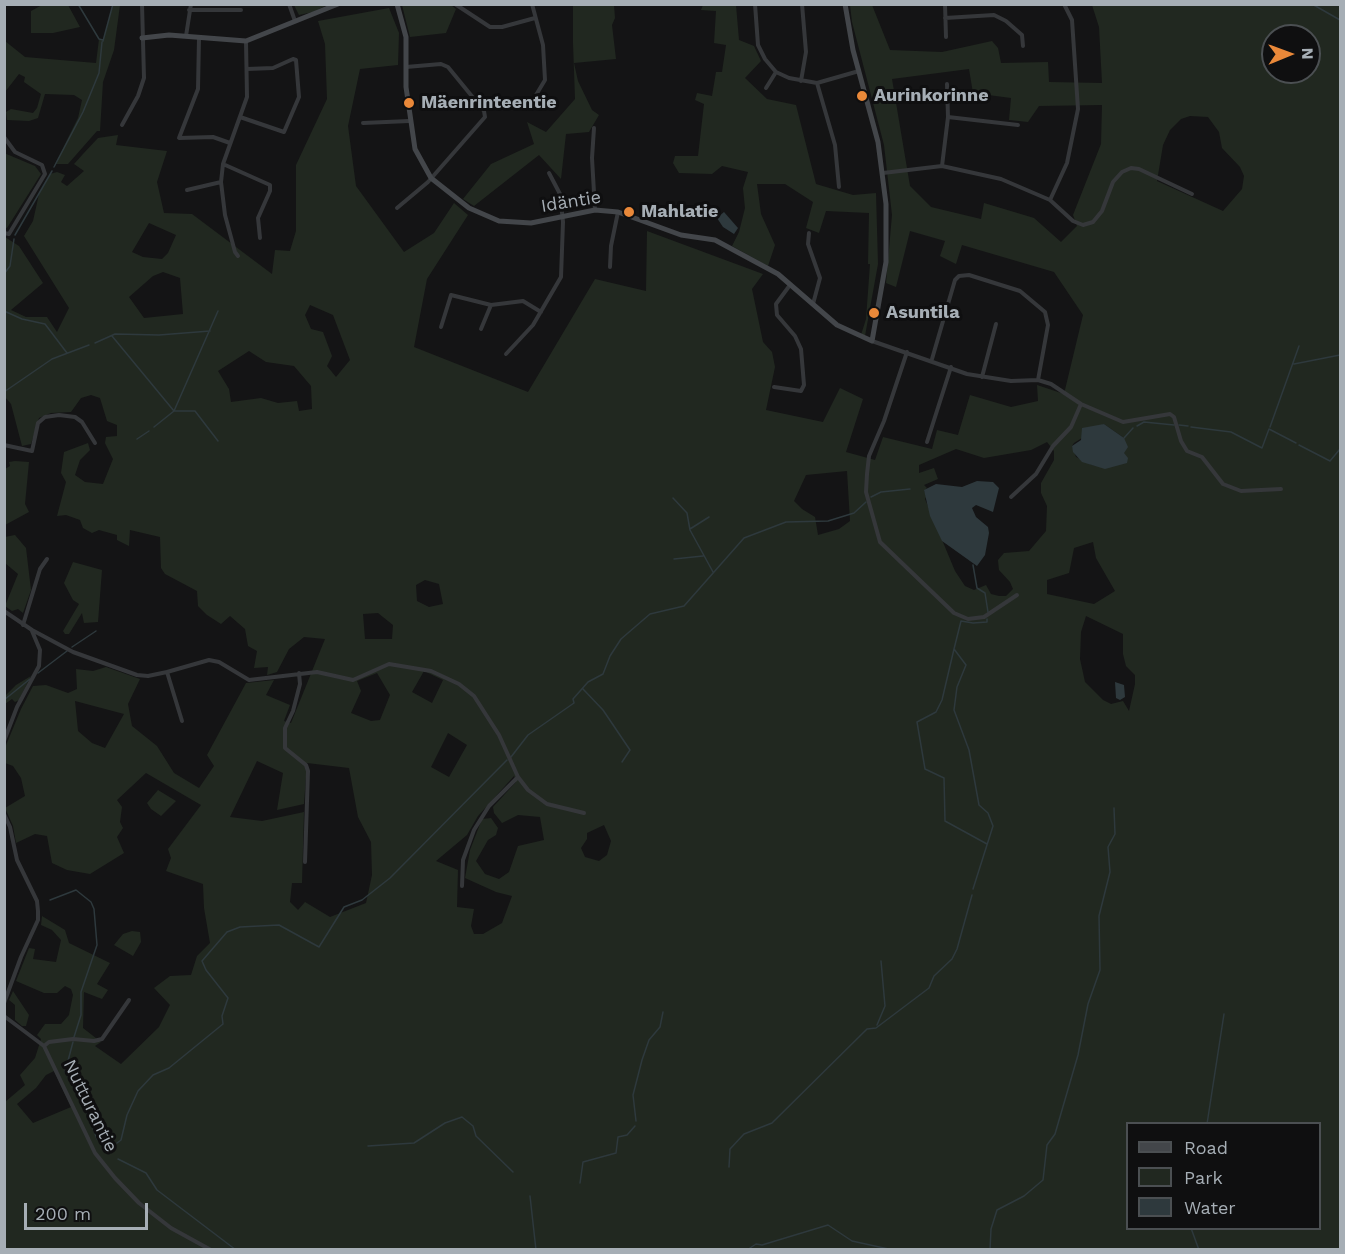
<!DOCTYPE html>
<meta charset="utf-8">
<style>
body{margin:0}
#map{position:relative;width:1345px;height:1254px;overflow:hidden;background:#141415;font-family:"Work Sans",sans-serif}
canvas{display:block}
.frame{position:absolute;inset:0;border:6px solid #a6aeb5;pointer-events:none}
.legend{position:absolute;left:1126px;top:1122px;width:195px;height:108px;box-sizing:border-box;background:#0f0f10;border:2px solid #4b4f52;margin:0;padding:8px 10px;list-style:none;font-size:18px;color:#a6aeb5}
.legend li{display:flex;align-items:center;gap:12px;height:30px}
.legend b{width:30px;border:2px solid #4b4f52}
.north{position:absolute;left:1261px;top:24px;width:60px;height:60px;box-sizing:border-box;background:#0f0f10;border:2px solid #4b4f52;border-radius:50%;rotate:89deg;font-size:16px;font-weight:700;line-height:24px;text-align:center;color:#a6aeb5}
.north::after{content:'';display:block;margin:auto;width:21px;height:27px;background:#e98839;clip-path:polygon(50% 0,100% 100%,50% 72%,0 100%)}
.scale{position:absolute;left:24px;top:1203px;width:124px;height:27px;box-sizing:border-box;border:3px solid #a6aeb5;border-top:0;padding-left:8px;font-size:18px;line-height:21px;white-space:nowrap;color:#a6aeb5;-webkit-text-stroke:4px #0f0f10;paint-order:stroke}
</style>
<div id="map">
<canvas width="1345" height="1254"></canvas>
<div class="frame"></div>
<ul class="legend">
<li><b style="height:8px;background:#43464a"></b>Road</li>
<li><b style="height:16px;background:#212820"></b>Park</li>
<li><b style="height:16px;background:#2e393d"></b>Water</li>
</ul>
<div class="north">N</div>
<div class="scale">200 m</div>
</div>
<script>
const ctx = document.querySelector('canvas').getContext('2d');
ctx.lineJoin = 'round';
function fillPath(path, color) { ctx.fillStyle = color; ctx.fill(path, 'evenodd'); }
const shape = rows => new Path2D(rows.map(r => 'M' + r).join(''));
function strokePath(path, color, width, dash) { ctx.strokeStyle = color; ctx.lineWidth = width; ctx.lineCap = dash ? 'butt' : 'round'; ctx.setLineDash(dash || []); ctx.stroke(path); }
function drawText(font, color, halo, rows, align = 'center') {
  ctx.font = font + ' "Work Sans",sans-serif'; ctx.lineWidth = 6; ctx.setLineDash([]); ctx.textBaseline = 'middle'; ctx.strokeStyle = halo; ctx.fillStyle = color; for (const [text, x, y, turn = 0] of rows) {
    ctx.save(); ctx.translate(x, y); ctx.rotate((+turn || 0) * Math.PI / 180); ctx.textAlign = isNaN(turn) ? turn : align; if (halo) ctx.strokeText(text, 0, 0); ctx.fillText(text, 0, 0); ctx.restore();
  }
}
fillPath(shape([
 [44,4,68,5,80,27,53,33,31,33,31,11],
 [113,5,120,5,114,50,103,82,100,131,97,131,68,164,55,164,78,118,82,100,74,95,45,94,38,118,29,121,7,120,6,112,11,109,33,113,37,108,41,94,24,82,25,77,19,74,5,92,5,41,25,57,96,63,99,39,103,40],
 [294,5,327,5,313,12,299,15],
 [402,5,451,5,456,9,446,33,410,37],
 [573,5,614,5,615,18,612,25,616,59,574,63,578,81,592,110,599,115,589,132,566,134,561,179,539,155,474,206,463,199,491,164,534,144,527,122,546,132,575,99,573,43],
 [703,5,736,5,739,40,754,46,761,61,745,78,767,99,796,105,816,184,853,195,876,193,878,264,865,336,861,335,866,319,870,264,868,264,869,213,826,211,819,233,806,228,813,202,785,184,757,184,761,214,775,245,768,266,732,246,739,232,745,208,743,188,748,172,722,166,712,174,679,173,673,163,675,156,698,156,704,104,695,100,697,93,712,96,716,72,722,72,726,45,714,43,716,11,701,10],
 [850,5,872,5,890,50,942,52,992,41,998,48,1001,63,1048,62,1049,82,1102,83,1099,27,1092,5,1340,5,1340,1249,5,1249,5,1102,25,1085,20,1075,35,1058,41,1039,37,1035,45,1024,61,1024,69,1015,73,995,71,989,65,986,57,993,44,993,16,981,29,948,35,949,33,959,56,962,61,940,52,930,41,925,42,916,65,930,69,943,110,963,97,984,108,990,102,999,84,992,83,1028,101,1042,95,1046,121,1064,159,1027,170,1005,154,988,170,976,191,975,197,956,210,943,204,908,203,884,166,871,171,858,168,849,201,805,146,773,117,800,122,807,120,822,123,828,117,837,124,853,90,874,67,870,52,863,47,836,35,834,16,843,13,826,5,808,25,796,21,778,13,766,5,763,4,750,21,709,33,686,46,685,68,693,77,689,76,669,93,671,106,667,140,679,128,704,132,726,157,746,174,773,199,788,214,766,207,755,246,683,274,680,266,695,290,705,284,721,291,723,325,639,304,637,289,649,277,672,267,675,268,667,254,668,257,651,248,646,245,629,230,616,221,624,207,615,198,606,197,591,165,574,161,568,160,537,130,530,129,546,117,540,117,535,99,530,92,533,83,528,80,520,66,515,57,516,66,482,61,473,64,452,88,443,90,450,80,460,75,475,85,482,103,484,113,459,105,443,106,437,117,436,117,425,107,421,100,398,91,395,81,398,71,412,51,413,39,418,31,444,22,446,11,404,5,397,5,237,19,246,43,283,11,310,26,317,47,317,57,332,69,308,24,236,33,221,39,194,50,174,57,172,65,175,61,182,67,186,84,171,74,164,83,154,98,138,118,135,116,145,167,151,157,182,164,213,192,214,272,274,275,250,290,251,296,231,296,165,327,99,325,44,318,21,389,8,399,33,398,65,360,69,348,126,356,186,404,252,434,233,454,203,468,215,427,279,414,347,528,392,595,279,646,291,647,231,763,274,752,289,763,342,772,352,775,367,766,410,823,422,840,388,863,399,846,452,875,460,883,437,932,449,937,430,958,435,970,395,1011,407,1038,401,1037,385,1064,394,1083,315,1054,272,962,245,956,264,940,256,945,241,910,231,896,287,886,283,892,215,884,145,852,22],
 [1273,36,1309,36,1309,72,1273,72],
 [969,69,973,93,1011,98,1009,120,1028,122,1039,106,1102,105,1101,144,1073,215,1077,226,1061,242,1034,218,984,203,981,219,931,207,910,186,892,79],
 [1190,116,1208,117,1219,132,1222,148,1240,167,1244,176,1242,189,1223,211,1157,181,1163,145,1170,130,1181,119],
 [149,223,176,235,168,253,162,259,143,257,132,252],
 [163,272,180,278,183,314,144,318,129,297,153,276],
 [310,305,333,315,350,360,336,377,327,366,332,356,323,332,311,329,305,315],
 [249,351,266,362,294,366,311,386,312,409,299,411,297,401,278,403,261,398,231,402,229,389,218,371],
 [1104,424,1124,438,1124,453,1100,466,1092,465,1076,457,1072,446,1074,443],
 [1047,442,1054,451,1054,460,1041,483,1041,493,1047,506,1046,531,1029,551,1004,553,998,560,999,570,1010,582,1013,589,1006,596,999,596,991,594,986,585,974,590,965,586,955,571,925,499,927,495,924,491,927,488,924,485,938,479,934,468,919,473,919,465,956,449,984,458,1031,450],
 [847,471,850,521,839,529,818,535,815,517,802,509,794,501,806,475],
 [1093,542,1096,558,1115,591,1094,604,1047,594,1047,580,1069,573,1074,548],
 [425,580,439,584,443,604,429,607,417,601,416,585],
 [378,613,393,625,392,639,365,639,363,614],
 [1086,616,1123,634,1123,654,1126,666,1135,675,1135,684,1129,711,1123,701,1111,704,1103,700,1085,682,1080,659,1081,632],
 [424,671,443,680,432,703,412,692],
 [377,673,390,695,380,720,371,721,351,713,361,691,357,681],
 [75,701,124,714,105,748,92,743,78,731],
 [448,733,467,745,449,777,431,767],
 [257,761,283,773,277,810,304,804,307,763,349,768,358,817,371,842,372,875,366,903,330,917,305,902,298,910,290,902,292,883,302,883,304,812,262,821,230,817],
 [514,776,516,782,493,807,494,813,502,823,518,815,540,817,544,840,518,846,509,872,499,879,485,874,476,861,488,840,496,835,498,828,491,818,482,819,470,850,465,878,496,892,512,896,502,923,483,934,474,934,471,926,474,909,457,907,458,870,436,861,467,835,478,816],
 [604,825,611,841,607,855,599,861,585,857,581,848,587,839,587,833],
 [54,1071,71,1107,33,1123,17,1104,36,1088,46,1075],
 [1128,1124,1320,1124,1320,1228,1128,1228],
 [4,153,35,166,41,174,7,228,4,227],
 [15,461,29,462,25,504,29,512,5,525,5,469,10,466,9,462],
 [15,535,26,548,31,590,23,613,18,609,12,611,5,606,18,574,5,563,5,537],
 [73,562,102,570,98,622,84,623,82,613,69,634,65,634,63,631,79,604,73,600,64,583],
 [31,676,19,700,15,702,12,699,5,704,5,696,16,685],
 [158,790,176,801,161,816,151,809,147,803],
 [132,931,140,932,141,942,133,956,114,945,123,934],
 [13,991,29,1015,26,1026,22,1026,15,1020,15,1005,9,1000]
]), '#212820');
fillPath(shape([
 [724,212,738,228,734,234,723,227,717,218],
 [1104,424,1124,438,1128,447,1124,453,1128,458,1127,463,1105,469,1082,462,1073,452,1072,446,1081,440,1082,428],
 [977,481,993,482,999,488,993,512,976,505,972,508,976,517,988,527,989,533,985,555,977,566,942,541,930,516,924,490,936,484,962,487],
 [1115,682,1124,685,1125,697,1120,700,1116,698]
]), '#2e393d');
strokePath(shape([
 [78,4,99,39,103,40],
 [1312,4,1340,20],
 [103,41,113,4],
 [54,167,83,112,99,73,102,42],
 [15,235,52,171],
 [4,274,10,266,14,239],
 [4,311,22,319,45,324,67,353],
 [112,336,174,411,195,411,218,441],
 [95,343,115,334,159,335,210,331],
 [1294,364,1340,355],
 [4,392,52,359,89,345],
 [1179,425,1188,426],
 [1137,426,1144,422,1174,425],
 [154,427,174,411,218,311],
 [1191,427,1231,432,1262,448,1269,429,1296,443],
 [1270,427,1299,346],
 [1124,438,1133,428],
 [137,439,149,431],
 [1299,445,1330,461,1340,449],
 [871,497,881,492,910,489],
 [673,498,687,513,690,530,713,572],
 [690,529,709,517],
 [674,559,703,556],
 [973,565,977,588,985,593,988,612],
 [72,647,96,631],
 [954,649,942,700,936,712,917,722,925,769,944,778,945,821,987,844],
 [38,673,67,651],
 [583,689,603,710,630,750,622,762],
 [4,700,30,679],
 [511,757,528,735,574,703,573,699,588,682,603,674,610,656,621,639,650,614,684,606,744,538,786,522,828,521,854,513,866,502],
 [973,889,993,826,988,813,979,805,969,750,954,710,957,687,966,665,954,649,961,621,973,623,987,622,987,619],
 [50,900,76,890,91,902,94,909,97,945,81,992,81,1015,74,1037],
 [877,1025,885,1006,881,961],
 [73,1042,65,1072,79,1091,97,1139,106,1143],
 [636,1121,633,1095,642,1060,649,1040,660,1027,663,1012],
 [1207,1124,1224,1014],
 [117,1143,121,1140,127,1115,138,1091,153,1075,169,1068,223,1024,222,1016,228,998,206,970,202,961,227,932,240,927,279,925,319,947,344,907,362,900,390,878,507,760],
 [368,1146,414,1143,445,1123,462,1117,473,1126,476,1136,513,1172],
 [118,1159,146,1173,157,1190,236,1250],
 [729,1167,730,1149,744,1134,772,1123,867,1029,876,1028,929,988,934,976,952,959,957,949,972,895],
 [580,1183,583,1162,616,1153,618,1137,627,1135,635,1126],
 [530,1196,536,1250],
 [1191,1228,1199,1250],
 [747,1250,756,1244,762,1245,828,1225,852,1241,893,1250],
 [918,1250,938,1250],
 [990,1250,991,1229,997,1210,1024,1196,1043,1180,1047,1145,1055,1134,1078,1055,1088,1004,1100,970,1099,916,1110,872,1108,847,1115,834,1114,808]
]), '#2e393d', 1.5);
strokePath(shape([
 [289,4,295,21],
 [455,4,490,27,502,27,535,18],
 [532,4,543,45,545,80,533,100],
 [755,4,758,45,765,59,776,72,789,78,817,83,859,71],
 [945,4,946,37],
 [189,10,241,10],
 [945,18,994,15,1006,21,1022,35,1023,46],
 [186,36,191,4],
 [199,38,198,89,179,138,213,137,230,143],
 [801,81,806,52,802,4],
 [817,83,835,145,839,187],
 [766,88,776,72],
 [240,117,284,132,299,97,296,60,293,59,273,68,247,69],
 [948,117,1018,125],
 [363,123,409,121],
 [122,125,138,96,144,78,142,4],
 [594,128,592,158,595,210],
 [4,137,15,152,42,165,45,174,9,234,4,233],
 [223,164,270,185,270,191,258,218,260,238],
 [942,166,948,117,947,84],
 [883,173,942,166,1001,179,1050,200,1073,221,1083,225,1093,222,1102,211,1113,182,1122,172,1131,168,1139,169,1192,194],
 [187,190,221,182],
 [1050,200,1067,163,1078,109,1072,20,1064,4],
 [397,208,428,182,485,117,484,111,448,67,441,64,406,67],
 [809,233,808,244,820,278,813,304],
 [238,256,235,252,225,215,221,182,223,164,247,97,246,41],
 [610,267,611,246,618,212],
 [441,327,451,295,491,305,523,301,541,312],
 [481,329,491,305],
 [872,341,967,374,1011,381,1038,380,1051,384,1081,404,1123,422,1170,414,1174,417,1181,441,1187,451,1202,457,1223,484,1241,491,1281,489],
 [907,352,884,421,869,456,867,474,866,492,880,542,954,613,968,619,984,617,1017,595],
 [506,354,533,325,561,277,563,222,560,194,549,173],
 [932,359,955,280,959,276,969,275,1020,291,1045,312,1048,325,1038,380],
 [982,377,996,324],
 [774,387,801,391,804,385,801,349,795,336,777,315,776,304,790,285],
 [927,442,951,367],
 [4,445,32,451,38,423,45,417,59,415,75,417,82,422,95,443],
 [1011,497,1036,474,1053,446,1071,427,1081,404],
 [4,611,32,630,73,652,137,675,148,676,167,672,209,660,219,662,249,680,317,672,353,680,389,664,431,671,459,684,474,696,499,735,518,777,528,790,547,804,584,813],
 [23,625,40,569,47,559],
 [167,672,182,721],
 [299,673,300,684,293,711,285,728,285,748,306,765,308,771,305,862],
 [4,741,17,707,39,666,40,650,32,631],
 [4,814,10,827,17,860,37,901,38,911,38,920,21,957,4,1003],
 [462,886,463,860,474,830,489,806,518,777],
 [4,1016,44,1046,95,1153,115,1178,139,1203,171,1228,211,1250],
 [44,1046,49,1042,73,1039,94,1041,102,1039,129,1000]
]), '#35373a', 4);
strokePath(shape([
 [397,4,406,37,406,87,415,149,431,178,469,208,499,221,531,223,595,210,618,212,681,235,715,240,778,274,837,325,872,341,886,262,886,204,878,142,853,50,845,4],
 [142,38,169,35,246,41,338,4]
]), '#43464a', 5);
for (const [x, y, r, color] of [
 [862,96,6,"#e98839"],
 [409,103,6,"#e98839"],
 [629,212,6,"#e98839"],
 [874,313,6,"#e98839"]
]) { const dot = new Path2D(); dot.arc(x, y, r, 0, 2 * Math.PI); ctx.fillStyle = color; ctx.fill(dot); strokePath(dot, '#0f0f10', 2); }
drawText('bold 18px', '#a6aeb5', '#0f0f10', [
 ["Aurinkorinne",874,96],
 ["Mäenrinteentie",421,103],
 ["Mahlatie",641,212],
 ["Asuntila",886,313]
], 'left');
drawText('18px', '#a6aeb5', '#0f0f10', [
 ["Idäntie",571,202,-9],
 ["Nutturantie",90,1106,64]
]);
</script>
